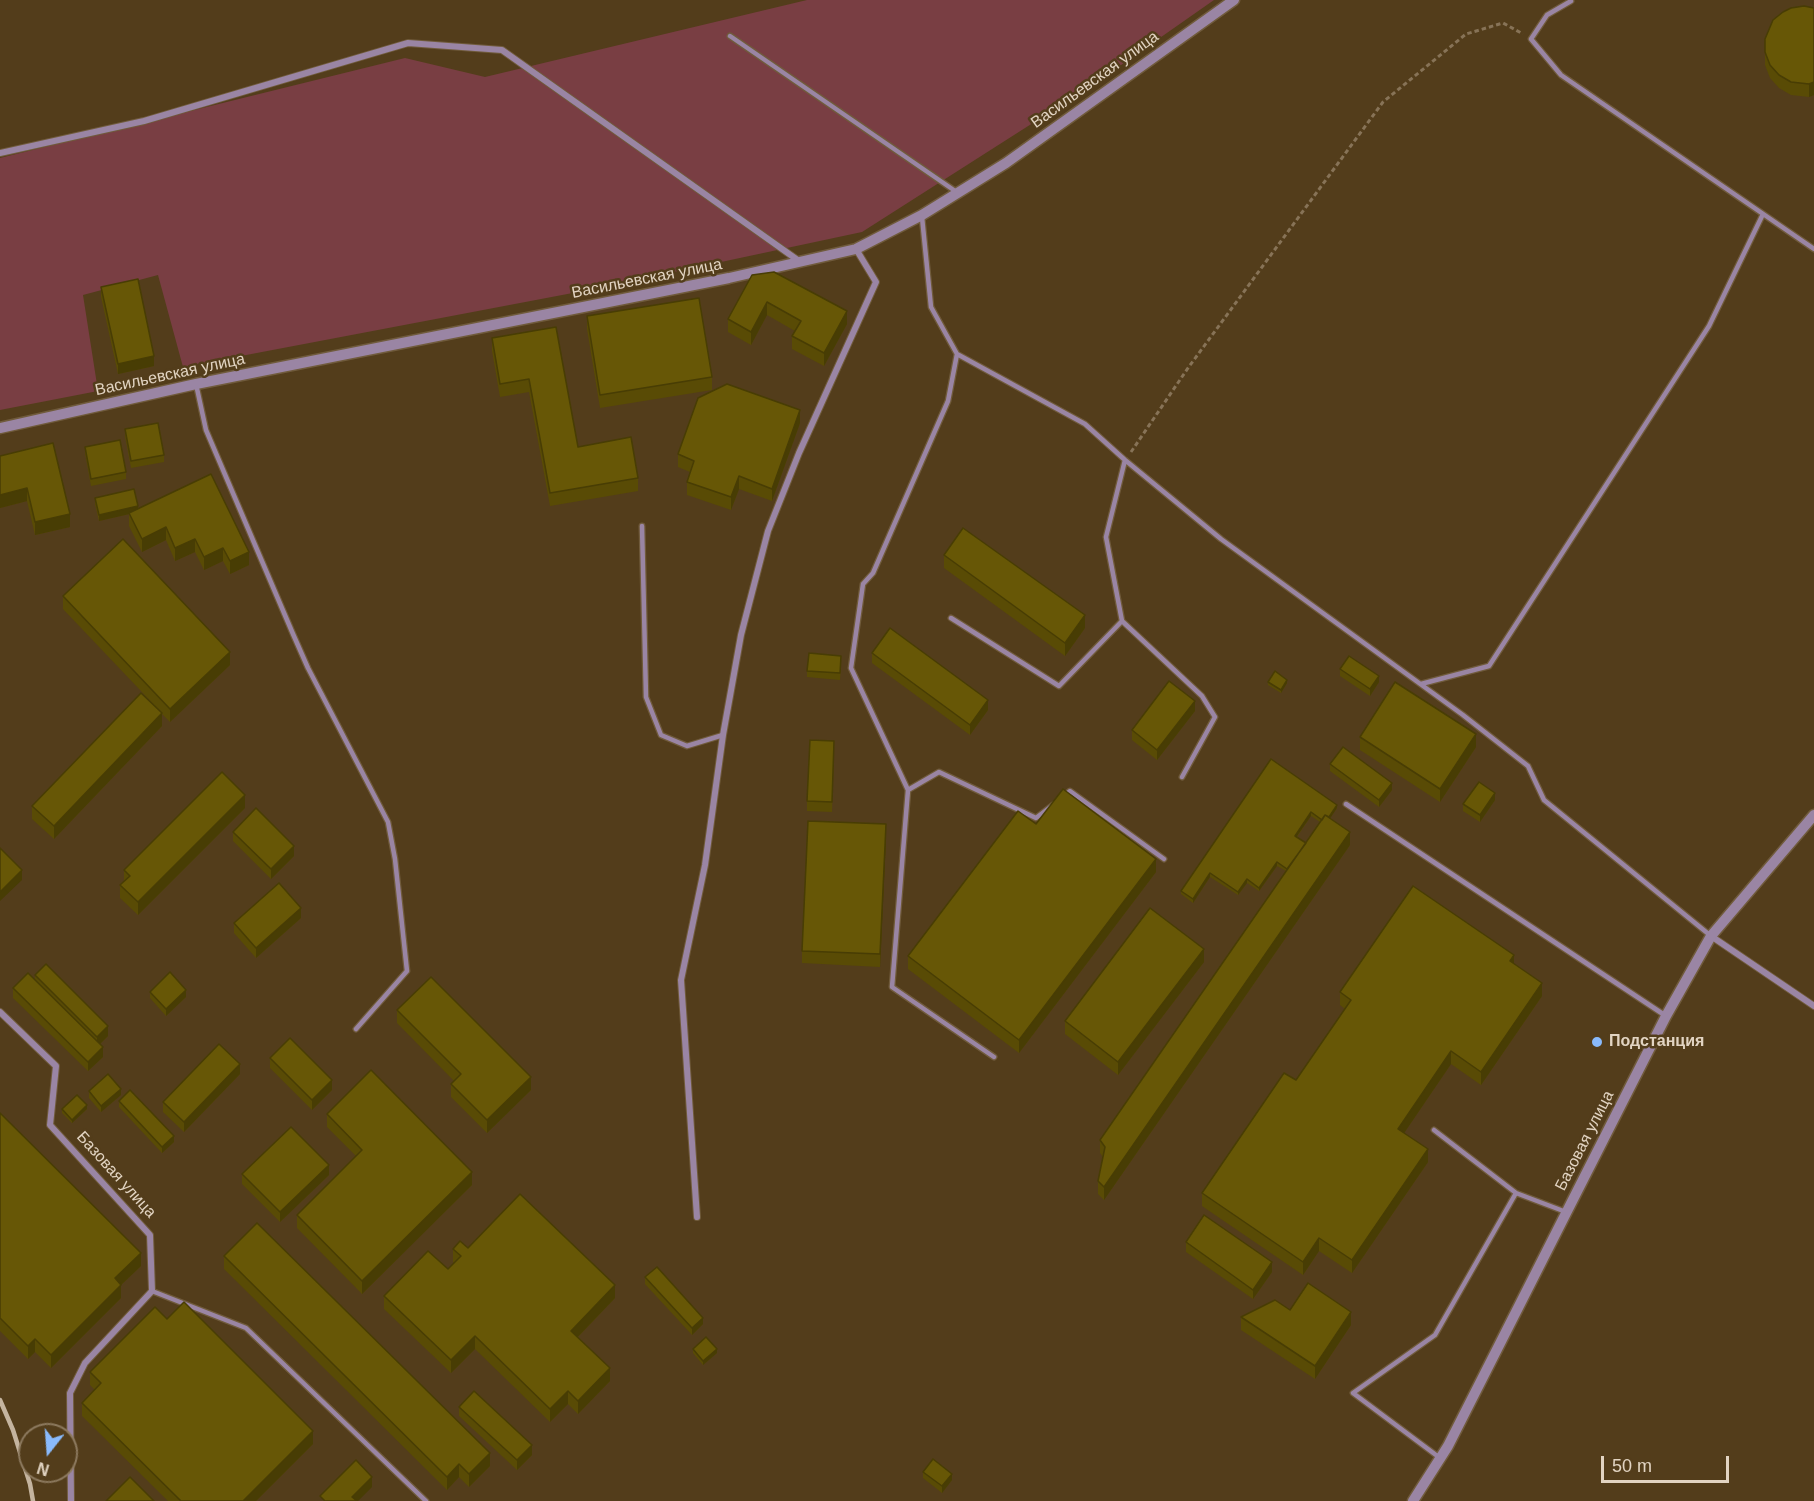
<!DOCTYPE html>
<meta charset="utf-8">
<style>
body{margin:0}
#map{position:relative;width:1814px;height:1501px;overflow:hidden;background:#533d1b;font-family:Arial,sans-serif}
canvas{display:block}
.north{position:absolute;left:18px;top:1423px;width:60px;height:60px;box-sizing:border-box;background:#533d1b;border:2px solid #8c795e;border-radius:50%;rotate:197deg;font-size:16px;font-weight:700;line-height:24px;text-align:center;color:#e2d4c2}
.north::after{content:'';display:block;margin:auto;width:21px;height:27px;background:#89bafc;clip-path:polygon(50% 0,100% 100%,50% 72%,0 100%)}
.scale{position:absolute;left:1601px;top:1456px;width:128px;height:27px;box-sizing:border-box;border:3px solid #e2d4c2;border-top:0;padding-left:8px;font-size:18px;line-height:21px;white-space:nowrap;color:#e2d4c2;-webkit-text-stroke:4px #533d1b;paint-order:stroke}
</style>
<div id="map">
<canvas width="1814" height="1501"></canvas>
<div class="north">N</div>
<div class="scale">50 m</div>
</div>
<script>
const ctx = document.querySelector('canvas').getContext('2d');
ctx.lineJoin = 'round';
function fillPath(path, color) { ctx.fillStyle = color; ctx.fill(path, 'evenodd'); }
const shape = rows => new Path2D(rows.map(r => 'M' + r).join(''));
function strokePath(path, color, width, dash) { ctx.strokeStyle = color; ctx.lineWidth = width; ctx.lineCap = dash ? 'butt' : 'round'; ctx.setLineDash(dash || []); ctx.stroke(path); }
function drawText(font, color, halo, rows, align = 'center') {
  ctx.font = font + ' Arial,sans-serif'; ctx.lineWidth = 5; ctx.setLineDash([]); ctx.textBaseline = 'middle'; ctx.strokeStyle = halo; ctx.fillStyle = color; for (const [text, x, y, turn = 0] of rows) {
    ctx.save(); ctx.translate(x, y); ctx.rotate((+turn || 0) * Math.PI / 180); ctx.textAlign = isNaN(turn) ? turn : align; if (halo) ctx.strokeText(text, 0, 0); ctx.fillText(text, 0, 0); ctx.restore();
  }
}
fillPath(shape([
 [807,0,1214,0,1094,84,862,232,599,288,183,367,158,275,83,295,98,391,0,410,0,158,405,58,485,77]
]), '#793e43');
const service = shape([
 [1571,1,1547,15,1531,39,1561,75,1814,249],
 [730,36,958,193],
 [922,217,931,307,957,354,948,401,873,573,863,584,851,668,908,790,892,987,994,1057],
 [957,354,1085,424,1125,460,1221,539,1463,715,1528,766,1544,800,1711,936],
 [196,384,206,430,293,634,308,668,388,822,395,859,407,971,356,1029],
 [642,526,646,697,661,735,687,746,723,735],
 [951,618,1059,686,1122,621,1106,537,1125,460],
 [1122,621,1202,696,1215,717,1182,777],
 [1421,684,1489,666,1709,326,1763,214],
 [908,790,939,772,1036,818,1053,805],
 [1064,796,1070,791,1164,859],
 [1346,804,1666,1016],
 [1434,1130,1516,1193,1435,1335,1353,1393,1440,1458],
 [1516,1193,1566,1212],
 [152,1291,246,1328,426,1501]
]);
const minor = shape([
 [0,153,144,121,408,43,502,50,799,261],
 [1711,936,1814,1006],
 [0,1012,56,1066,50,1125,150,1235,152,1291,85,1363,70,1393,71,1501],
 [697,1217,681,980,705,865,723,735,741,635,768,531,799,453,876,282,856,249]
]);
const tertiary = shape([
 [0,428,196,384,729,278,856,249,922,215,1006,163,1234,0],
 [1413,1501,1448,1446,1666,1016,1711,936,1814,815]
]);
strokePath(service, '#705b3c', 7);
strokePath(minor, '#705b3c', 8);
strokePath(tertiary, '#705b3c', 13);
strokePath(shape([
 [1131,452,1188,368,1383,102,1466,34,1503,23,1523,34]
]), '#877357', 3, [4.5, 3]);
strokePath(service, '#9a85a4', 4.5);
strokePath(minor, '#9a85a4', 6);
strokePath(tertiary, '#9a85a4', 10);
strokePath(shape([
 [0,1400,13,1430,30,1484,33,1501]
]), '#c4b49f', 4.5);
fillPath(shape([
 [1814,8,1814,95,1809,97,1791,95,1779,88,1770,78,1765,65,1765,39],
 [752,275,847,324,824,366,792,349,792,336,795,331,767,315,751,345,728,332,728,319],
 [101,287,154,366,118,374,101,297],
 [587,316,712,377,712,390,600,408,587,329],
 [556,327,578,447,638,478,638,491,550,506,529,392,500,397,492,351,492,338],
 [800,423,772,501,739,489,731,510,687,495,687,482,690,472,678,467,678,454],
 [125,429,164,455,164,462,131,468,125,436],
 [85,447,126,472,126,479,91,486,85,453],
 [0,456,70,527,35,535,27,501,0,508],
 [211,474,249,565,230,574,223,561,204,570,195,552,175,561,166,540,142,552,129,526,129,514,99,521,95,504,95,498,138,509],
 [944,555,1085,628,1065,656,944,568],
 [63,596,230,665,170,722,162,714,162,726,54,839,32,819,32,806,160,711,63,609],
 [872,653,988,710,970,735,872,663],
 [841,662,840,680,807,677,807,671],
 [1340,669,1379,682,1370,696,1340,676],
 [1268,682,1287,683,1281,693,1268,685],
 [1195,711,1157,760,1132,740,1132,730],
 [1360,737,1476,747,1440,802,1360,750],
 [834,751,832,812,807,811,807,801],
 [1271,759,1337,808,1330,818,1350,845,1104,1200,1098,1194,1098,1181,1103,1157,1100,1153,1100,1140,1286,871,1277,866,1259,891,1247,883,1238,895,1210,877,1193,903,1181,894,1181,891],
 [1311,816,1320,822,1306,843,1297,837],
 [1330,764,1392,790,1379,807,1330,771],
 [1495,800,1480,822,1463,811,1463,804],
 [245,808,138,915,120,898,120,885,124,881,124,870],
 [1036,824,1156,872,1019,1053,908,969,908,956],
 [233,832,294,856,271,879,233,841],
 [886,837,880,967,802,963,802,951],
 [301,918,256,958,234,933,234,923],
 [1204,962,1118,1075,1065,1034,1065,1021],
 [1514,964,1542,996,1481,1085,1451,1064,1404,1133,1428,1162,1352,1273,1319,1251,1303,1275,1202,1206,1202,1193,1296,1080,1345,1009,1340,1005,1340,992],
 [35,975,108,1036,100,1044,103,1057,88,1071,13,998,13,988,35,980],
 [150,992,186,997,166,1016,150,998],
 [397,1010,531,1090,487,1133,451,1097,451,1084,454,1081,397,1023],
 [270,1058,332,1090,312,1110,270,1068],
 [240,1074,184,1132,163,1112,163,1102],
 [89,1091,121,1095,101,1112,89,1098],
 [119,1101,174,1142,162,1153,119,1107],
 [62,1109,87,1109,72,1123,62,1113],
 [0,1113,141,1266,121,1285,121,1298,51,1368,35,1352,28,1359,0,1331],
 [327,1114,472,1185,362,1294,297,1228,297,1215,356,1156,327,1127],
 [242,1174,329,1175,280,1222,242,1184],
 [1186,1242,1272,1272,1253,1299,1186,1252],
 [468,1248,615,1298,578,1337,610,1381,578,1414,568,1404,550,1422,475,1349,451,1373,384,1309,384,1296,448,1269,454,1263,453,1262,453,1249],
 [224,1256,490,1466,469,1487,459,1477,447,1490,224,1269],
 [645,1277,703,1324,692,1335,645,1284],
 [1241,1317,1351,1325,1315,1379,1241,1330],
 [167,1319,313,1444,256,1501,168,1501,82,1416,82,1403,95,1390,90,1385,90,1372],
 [693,1349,717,1353,703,1365,693,1353],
 [459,1407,532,1455,517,1470,459,1416],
 [923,1472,952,1480,942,1493,923,1478]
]), '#594b05');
fillPath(shape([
 [1814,82,1814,95,1809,97,1809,84],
 [767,302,767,315,751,345,751,332],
 [847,311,847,324,824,366,824,353],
 [154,356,154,366,118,374,118,364],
 [800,410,800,423,772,501,772,489],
 [739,476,739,489,731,510,731,497],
 [27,488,27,501,0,508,0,495],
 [138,506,138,512,99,521,99,515],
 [70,514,70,527,35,535,35,522],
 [166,527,166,540,142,552,142,539],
 [195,539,195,552,175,561,175,548],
 [223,548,223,561,204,570,204,557],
 [249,552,249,565,230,574,230,561],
 [1085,615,1085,628,1065,656,1065,643],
 [230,652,230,665,170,722,170,709],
 [1379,676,1379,682,1370,696,1370,689],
 [1287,680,1287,683,1281,693,1281,690],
 [988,700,988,710,970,735,970,725],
 [1195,701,1195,711,1157,760,1157,750],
 [162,713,162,726,54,839,54,826],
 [1476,734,1476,747,1440,802,1440,789],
 [1392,783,1392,790,1379,807,1379,800],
 [1495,793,1495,800,1480,822,1480,815],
 [245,795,245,808,138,915,138,902],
 [1337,805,1337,808,1325,826,1325,822],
 [1311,812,1311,816,1295,839,1295,836],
 [886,824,886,837,880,967,880,954],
 [1350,832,1350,845,1104,1200,1104,1187],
 [294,846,294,856,271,879,271,869],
 [1156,859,1156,872,1019,1053,1019,1040],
 [1277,862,1277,866,1259,891,1259,888],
 [22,870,22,880,0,901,0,892],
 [1210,873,1210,877,1193,903,1193,899],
 [1247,879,1247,883,1238,895,1238,892],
 [301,908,301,918,256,958,256,948],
 [1204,949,1204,962,1118,1075,1118,1062],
 [1514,955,1514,968,1510,961],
 [1542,983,1542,996,1481,1085,1481,1072],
 [186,990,186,997,166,1016,166,1009],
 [108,1026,108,1036,97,1047,97,1037],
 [103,1047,103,1057,88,1071,88,1062],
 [1451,1051,1451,1064,1398,1142,1398,1129],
 [240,1064,240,1074,184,1132,184,1122],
 [531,1077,531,1090,487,1133,487,1120],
 [332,1080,332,1090,312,1110,312,1100],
 [121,1089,121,1095,101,1112,101,1106],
 [87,1105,87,1109,72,1123,72,1120],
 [174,1136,174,1142,162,1153,162,1147],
 [1428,1149,1428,1162,1352,1273,1352,1260],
 [329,1165,329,1175,280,1222,280,1212],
 [472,1172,472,1185,362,1294,362,1281],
 [1319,1238,1319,1251,1303,1275,1303,1262],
 [141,1253,141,1266,121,1285,121,1298,51,1368,51,1355,115,1278],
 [1272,1262,1272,1272,1253,1299,1253,1290],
 [615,1285,615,1298,571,1344,571,1331],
 [1351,1312,1351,1325,1315,1379,1315,1366],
 [703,1318,703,1324,692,1335,692,1328],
 [475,1336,475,1349,451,1373,451,1360],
 [35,1339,35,1352,28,1359,28,1346],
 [717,1349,717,1353,703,1365,703,1361],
 [610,1368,610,1381,578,1414,578,1401],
 [568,1391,568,1404,550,1422,550,1409],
 [313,1431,313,1444,256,1501,243,1501],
 [532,1445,532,1455,517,1470,517,1460],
 [490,1453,490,1466,469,1487,469,1474],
 [459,1464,459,1477,447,1490,447,1477],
 [952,1474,952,1480,942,1493,942,1486],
 [372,1477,372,1487,358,1501,352,1501,352,1497]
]), '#483d04');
const building = shape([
 [1804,6,1814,8,1814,82,1809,84,1791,82,1779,75,1770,65,1765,52,1765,39,1773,20,1783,12,1791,8,1804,6],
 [774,272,847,311,824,353,792,336,801,321,767,302,751,332,728,319,752,275,774,272],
 [138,279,154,356,118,364,101,287,138,279],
 [699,298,712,377,600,395,587,316,699,298],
 [556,327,578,447,631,437,638,478,550,493,529,379,500,384,492,338,556,327],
 [727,384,800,410,772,489,739,476,731,497,687,482,694,461,678,454,698,398,727,384],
 [158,423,164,455,131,461,125,429,158,423],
 [120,440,126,472,91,479,85,447,120,440],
 [53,443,70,514,35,522,27,488,0,495,0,456,53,443],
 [211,474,249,552,230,561,223,548,204,557,195,539,175,548,166,527,142,539,129,513,211,474],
 [134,489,138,506,99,515,95,498,134,489],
 [963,528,1085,615,1065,643,944,555,963,528],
 [123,539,230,652,170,709,63,596,123,539],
 [890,628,988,700,970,725,872,653,890,628],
 [809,653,841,656,840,673,807,671,809,653],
 [1349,656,1379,676,1370,689,1340,669,1349,656],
 [1275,671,1287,680,1281,690,1268,682,1275,671],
 [1169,681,1195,701,1157,750,1132,730,1169,681],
 [1395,682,1476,734,1440,789,1360,737,1395,682],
 [141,693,162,713,54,826,32,806,141,693],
 [810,740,834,741,832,802,807,801,810,740],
 [1343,747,1392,783,1379,800,1330,764,1343,747],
 [1271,759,1337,805,1329,817,1325,815,1322,820,1311,812,1295,836,1306,843,1287,869,1277,862,1259,888,1247,879,1238,892,1210,873,1193,899,1181,891,1271,759],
 [222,772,245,795,138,902,120,885,130,876,124,870,222,772],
 [1479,782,1495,793,1480,815,1463,804,1479,782],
 [1063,789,1156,859,1019,1040,908,956,1018,811,1036,824,1063,789],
 [256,808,294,846,271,869,233,832,256,808],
 [1325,815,1350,832,1104,1187,1098,1181,1105,1147,1100,1140,1325,815],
 [808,821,886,824,880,954,802,951,808,821],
 [0,848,22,870,0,892,0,848],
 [279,883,301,908,256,948,234,923,279,883],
 [1413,886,1514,955,1510,961,1542,983,1481,1072,1451,1051,1398,1129,1428,1149,1352,1260,1319,1238,1303,1262,1202,1193,1284,1073,1296,1080,1351,1000,1340,992,1413,886],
 [1150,908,1204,949,1118,1062,1065,1021,1150,908],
 [46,964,108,1026,97,1037,35,975,46,964],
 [170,972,186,990,166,1009,150,992,170,972],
 [28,973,103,1047,88,1062,13,988,28,973],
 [431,977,531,1077,487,1120,451,1084,461,1074,397,1010,431,977],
 [290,1038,332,1080,312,1100,270,1058,290,1038],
 [219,1044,240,1064,184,1122,163,1102,219,1044],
 [371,1070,472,1172,362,1281,297,1215,362,1150,327,1114,371,1070],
 [108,1074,121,1089,101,1106,89,1091,108,1074],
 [130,1090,174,1136,162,1147,119,1101,130,1090],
 [77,1095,87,1105,72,1120,62,1109,77,1095],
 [0,1113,141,1253,115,1278,121,1285,51,1355,35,1339,28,1346,0,1318,0,1113],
 [291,1127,329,1165,280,1212,242,1174,291,1127],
 [520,1194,615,1285,571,1331,610,1368,578,1401,568,1391,550,1409,475,1336,451,1360,384,1296,428,1251,448,1269,461,1256,453,1249,460,1241,468,1248,520,1194],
 [1204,1215,1272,1262,1253,1290,1186,1242,1204,1215],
 [257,1223,490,1453,469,1474,459,1464,447,1477,224,1256,257,1223],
 [657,1267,703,1318,692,1328,645,1277,657,1267],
 [1308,1283,1351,1312,1315,1366,1241,1317,1275,1300,1290,1310,1308,1283],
 [184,1302,313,1431,243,1501,181,1501,82,1403,101,1383,90,1372,155,1307,167,1319,184,1302],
 [706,1337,717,1349,703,1361,693,1349,706,1337],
 [474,1391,532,1445,517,1460,459,1407,474,1391],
 [933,1459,952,1474,942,1486,923,1472,933,1459],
 [356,1460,372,1477,352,1497,357,1501,325,1501,320,1496,356,1460],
 [130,1477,154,1501,106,1501,130,1477]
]);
fillPath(building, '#675706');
strokePath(building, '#483d04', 1.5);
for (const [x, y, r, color] of [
 [1597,1042,6,"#89bafc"]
]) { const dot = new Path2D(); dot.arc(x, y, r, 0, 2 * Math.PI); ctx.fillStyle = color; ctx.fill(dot); strokePath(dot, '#533d1b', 2); }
drawText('16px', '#e2d4c2', '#533d1b', [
 ["Васильевская улица",1095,80,-36],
 ["Васильевская улица",647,279,-11],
 ["Васильевская улица",170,375,-12],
 ["Базовая улица",1585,1141,-63],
 ["Базовая улица",116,1175,48]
]);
drawText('bold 16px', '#e2d4c2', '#533d1b', [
 ["Подстанция",1609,1042]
], 'left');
</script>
